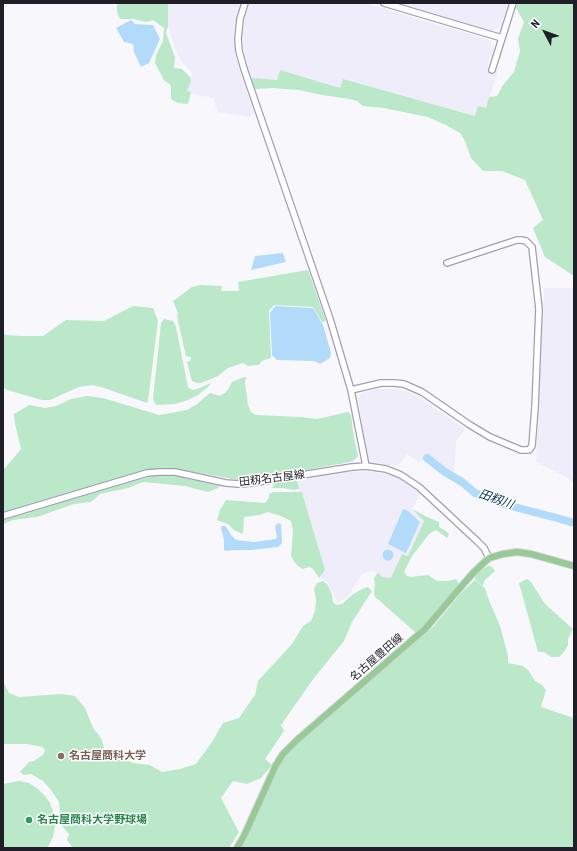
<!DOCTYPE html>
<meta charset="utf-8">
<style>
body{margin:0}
#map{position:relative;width:577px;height:851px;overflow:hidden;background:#f8f7fc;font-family:"Roboto Condensed",sans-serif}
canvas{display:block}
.frame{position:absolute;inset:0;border:4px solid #201e27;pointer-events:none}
.north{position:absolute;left:525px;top:12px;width:40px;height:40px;-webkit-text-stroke:3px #fff;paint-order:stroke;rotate:311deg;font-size:11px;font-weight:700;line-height:16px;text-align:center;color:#201e27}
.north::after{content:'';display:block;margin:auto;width:14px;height:18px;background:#201e27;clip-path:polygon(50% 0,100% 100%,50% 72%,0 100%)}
</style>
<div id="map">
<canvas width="577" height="851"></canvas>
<div class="frame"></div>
<div class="north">N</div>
</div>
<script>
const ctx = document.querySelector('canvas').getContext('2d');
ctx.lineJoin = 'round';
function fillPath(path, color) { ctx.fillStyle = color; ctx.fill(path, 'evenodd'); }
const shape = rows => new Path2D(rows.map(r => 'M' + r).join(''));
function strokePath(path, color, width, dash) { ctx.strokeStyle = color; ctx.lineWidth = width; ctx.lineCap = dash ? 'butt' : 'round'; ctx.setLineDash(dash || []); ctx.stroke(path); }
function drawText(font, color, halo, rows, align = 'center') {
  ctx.font = font + ' "Roboto Condensed","Noto Sans JP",sans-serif'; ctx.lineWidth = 3; ctx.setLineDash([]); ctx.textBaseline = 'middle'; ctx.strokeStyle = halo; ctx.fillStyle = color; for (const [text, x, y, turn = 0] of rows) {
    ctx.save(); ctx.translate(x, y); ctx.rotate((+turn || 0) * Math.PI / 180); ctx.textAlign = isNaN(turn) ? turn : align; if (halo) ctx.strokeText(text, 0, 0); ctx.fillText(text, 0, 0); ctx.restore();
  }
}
fillPath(shape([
 [168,3,241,3,236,21,234,32,235,49,236,57,239,69,254,112,250,117,218,112,218,108,215,106,214,98,193,94,187,91,192,73,181,61,175,48,168,26],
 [250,3,364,3,490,40,494,48,487,68,498,71,486,108,476,116,343,79,340,88,280,70,277,80,251,78,246,64,243,48,242,32,245,17],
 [397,3,508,3,501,26,493,31],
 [544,288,574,288,574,483,568,478,536,462],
 [377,389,397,389,407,392,416,396,464,428,464,432,460,436,456,441,454,474,426,454,419,462,407,454,397,467,392,465,386,465,374,462,369,460,367,456,358,399,362,393],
 [369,471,389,475,402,480,416,488,421,493,412,509,424,521,408,556,402,554,391,579,382,577,374,571,368,572,362,574,352,589,351,593,338,603,327,582,319,578,325,570,302,492,299,492,297,479,341,472]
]), '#efedfa');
fillPath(shape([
 [120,3,168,3,168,26,166,33,175,57,174,68,182,69,190,77,191,80,187,91,191,92,188,104,178,103,171,99,171,87,170,84,166,82,164,80,155,63,156,55,163,41,164,28,153,20,146,22,134,19,120,19,117,12,117,5],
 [518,3,574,3,574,276,545,257,533,228,543,220,525,180,502,171,483,171,471,158,465,141,460,133,446,125,428,117,383,108,363,106,357,101,350,99,322,95,299,90,272,88,255,89,251,78,277,80,280,70,340,88,343,79,475,116,478,106,486,108,489,97,497,96,503,85,514,72,520,51,518,39,524,22,516,8],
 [308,270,326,321,322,322,313,307,274,305,269,311,271,358,264,360,261,362,259,365,248,366,243,363,228,368,218,376,201,383,197,383,192,381,187,362,191,360,191,357,186,356,177,317,178,313,173,301,192,287,200,285,222,286,221,291,239,291,238,282],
 [133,306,153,308,158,321,148,401,147,403,101,387,92,385,79,387,50,400,42,400,7,390,3,387,3,333,6,335,21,336,43,336,66,320,104,321],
 [164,319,173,321,176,327,188,387,192,390,197,389,211,383,208,387,198,395,188,400,175,404,156,405,153,399,161,323],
 [244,377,247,378,245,380,245,383,248,405,251,412,256,415,300,417,317,419,348,412,351,415,354,438,358,456,353,461,345,463,256,479,239,480,176,469,155,469,134,474,3,513,3,469,6,467,21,449,15,424,14,414,29,405,45,408,56,406,71,399,87,396,103,398,159,415,171,413,187,410,197,404,210,393,217,395,219,396,225,393,229,388,232,382],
 [158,475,171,475,220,486,218,488,208,492,185,486,143,482,128,488,100,494,91,502,74,504,37,517,13,520,3,524,3,519,118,485,139,479],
 [297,479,299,489,294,490,283,488,270,488,273,487,274,483],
 [274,492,302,492,325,570,319,578,313,569,310,567,302,569,296,564,291,556,293,531,291,521,281,516,268,512,259,515,244,517,243,534,234,530,228,524,217,520,218,517,220,510,226,500,265,503,269,498,269,494],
 [412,509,427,517,439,522,439,527,446,531,449,534,447,538,436,530,429,534,412,556,404,572,407,576,411,577,428,575,437,581,448,581,456,579,459,584,427,622,416,633,380,601,375,597,374,593,375,585,374,578,378,573,382,577,391,578,402,554,408,556,424,521],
 [488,566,491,566,492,567,495,571,485,580,483,585,482,585,475,579,475,576,476,574],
 [527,579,531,582,545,604,573,629,568,639,568,645,564,652,559,657,551,657,544,652,538,652,519,583],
 [475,580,485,588,488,598,500,626,508,656,508,663,523,666,528,670,535,681,542,685,546,690,541,707,574,718,574,848,240,848,271,781,284,758,297,743,432,628,462,592],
 [323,581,328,585,332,595,333,602,336,605,342,604,352,595,362,589,368,587,372,591,352,622,344,641,314,678,281,725,284,731,265,759,272,765,261,778,247,784,233,781,221,798,239,832,229,848,73,848,67,840,69,834,61,825,59,802,51,790,43,781,31,774,24,775,20,772,29,762,34,761,43,755,45,751,43,747,26,744,3,744,3,681,9,693,19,697,62,694,75,696,85,708,93,728,101,738,105,751,133,763,150,765,162,772,180,769,196,764,212,742,223,723,239,718,255,695,258,681,292,644,303,626,311,621,315,611,316,600,314,589,317,583],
 [19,781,29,783,38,789,45,796,50,803,54,814,55,827,53,837,49,845,46,848,3,848,3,784]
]), '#bae8c9');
fillPath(shape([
 [131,20,135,24,153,25,160,39,149,63,141,67,134,52,133,44,124,42,116,28],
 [283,253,286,262,251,270,255,256],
 [275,306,313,308,323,325,331,353,330,358,320,364,314,361,277,360,272,355,270,313],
 [403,509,408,511,420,522,406,553,388,544],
 [278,523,281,524,282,543,278,547,251,550,234,550,226,551,224,550,224,540,221,528,222,526,225,526,227,528,231,535,236,540,254,542,276,539,277,537,275,526],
 '382.5 555a5.5 5.5 0 1 1 11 0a5.5 5.5 0 1 1-11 0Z'
]), '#b2dbfa');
strokePath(shape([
 [427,458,445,472,462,482,475,493,503,504,557,518,574,523]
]), '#b2dbfa', 8);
const secondary = shape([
 [245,3,240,19,238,39,239,51,244,69,330,319,351,390,366,466],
 [384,3,502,38],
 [492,70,513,3],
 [351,390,381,383,394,383,404,384,422,392,470,425,490,437,521,450,529,450,532,446,535,407,539,309,532,247,526,241,521,240,517,240,447,263],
 [3,516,147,473,160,472,175,472,226,483,239,484,252,483,352,467,366,466,386,469,401,475,419,487,477,541,484,548,489,558]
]);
const primary = shape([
 [237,848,244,836,276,765,283,754,296,741,425,629,459,589,474,572,489,558,503,554,517,552,531,554,574,566]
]);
strokePath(secondary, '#a29eb6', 8);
strokePath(primary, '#d2d2d4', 8);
strokePath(secondary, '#fff', 5.5);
strokePath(primary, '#97ca97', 6);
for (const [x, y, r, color] of [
 [61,756,4,"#8d6e63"],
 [29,820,4,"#2e9e5b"]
]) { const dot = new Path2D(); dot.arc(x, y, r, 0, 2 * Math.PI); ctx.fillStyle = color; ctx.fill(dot); strokePath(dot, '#fff', 1.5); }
drawText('11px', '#201e27', '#fff', [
 ["田籾名古屋線",272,479,-7],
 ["名古屋豊田線",377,658,-41]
]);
drawText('bold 11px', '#785e54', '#fff', [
 ["名古屋商科大学",69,756]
], 'left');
drawText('bold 11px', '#27864d', '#fff', [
 ["名古屋商科大学野球場",37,820]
], 'left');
drawText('italic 12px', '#09334d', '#fff', [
 ["田籾川",496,500,20]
]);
</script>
